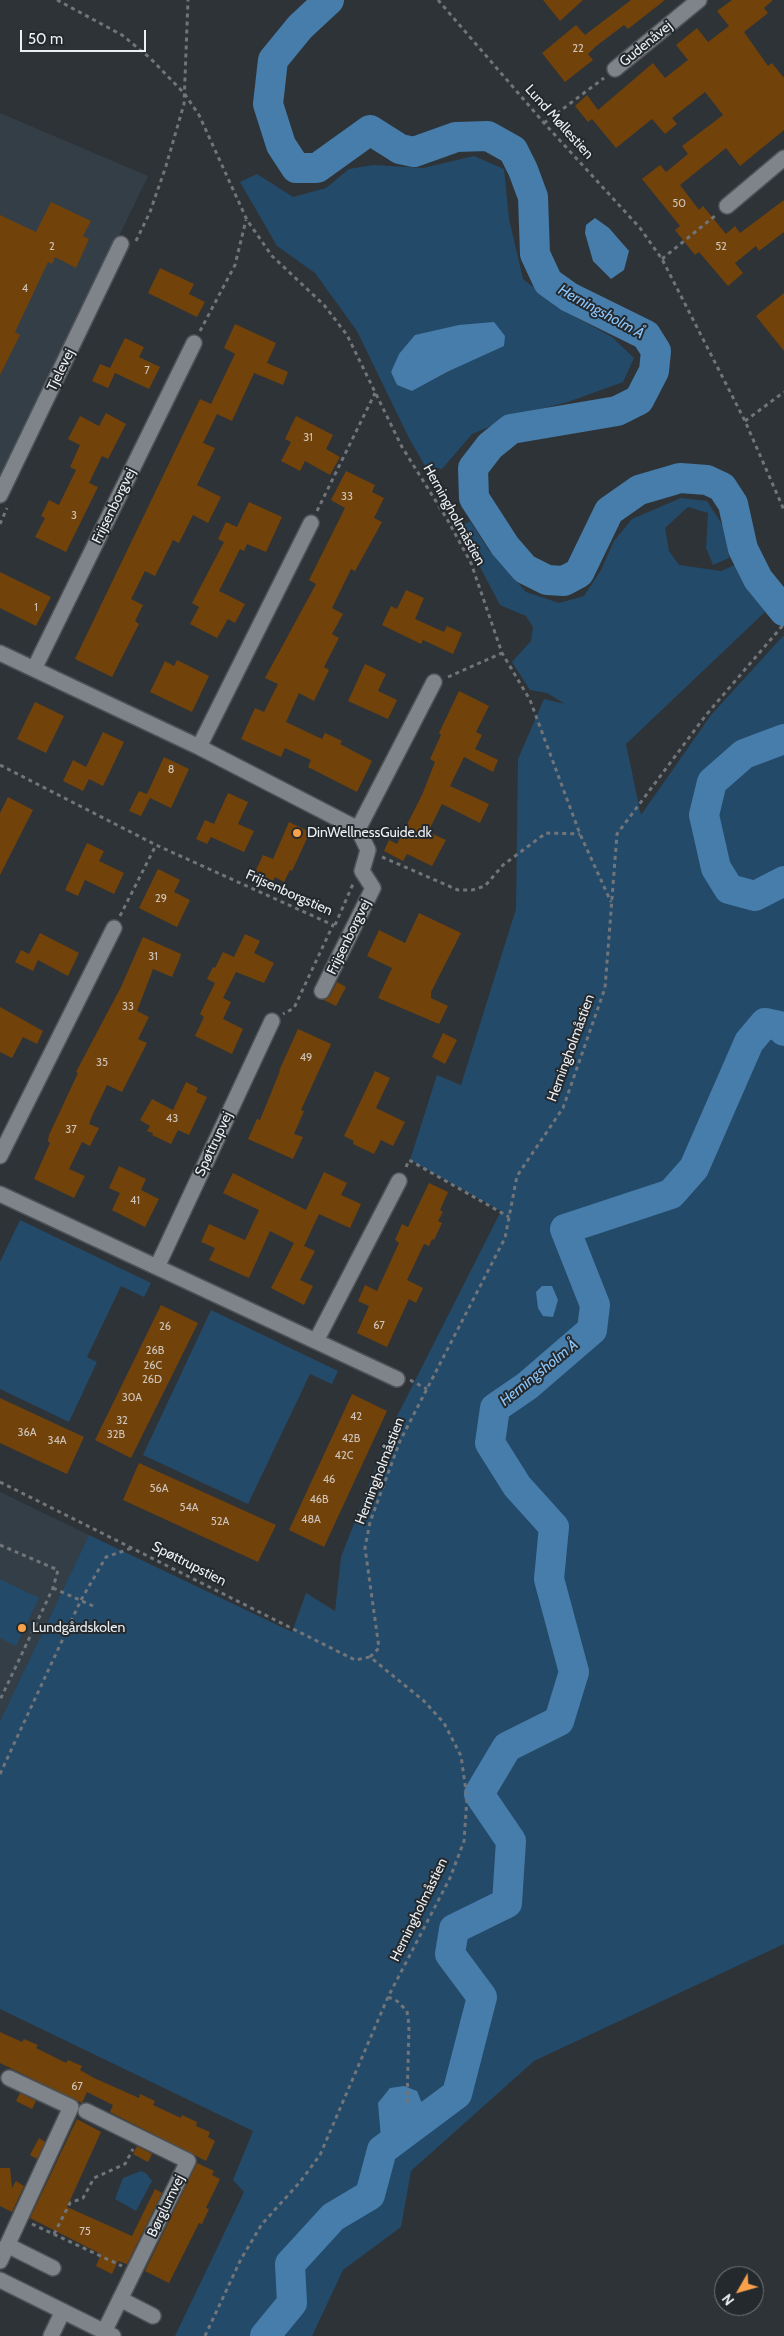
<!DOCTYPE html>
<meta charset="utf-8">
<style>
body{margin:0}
#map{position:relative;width:784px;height:2336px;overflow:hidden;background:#2e3337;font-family:Cabin,sans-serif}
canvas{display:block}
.north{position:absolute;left:714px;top:2266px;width:50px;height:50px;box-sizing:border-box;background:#24292d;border:1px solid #74797c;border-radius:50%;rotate:232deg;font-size:14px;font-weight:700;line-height:20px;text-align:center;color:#edf0f3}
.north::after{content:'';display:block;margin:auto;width:18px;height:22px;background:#f8a14a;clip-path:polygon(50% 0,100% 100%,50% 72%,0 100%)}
.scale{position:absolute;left:20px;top:30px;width:126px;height:22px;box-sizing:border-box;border:2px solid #edf0f3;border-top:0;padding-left:6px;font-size:15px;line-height:18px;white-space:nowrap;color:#edf0f3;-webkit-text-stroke:4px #24292d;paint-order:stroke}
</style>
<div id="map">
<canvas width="784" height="2336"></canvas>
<div class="north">N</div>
<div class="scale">50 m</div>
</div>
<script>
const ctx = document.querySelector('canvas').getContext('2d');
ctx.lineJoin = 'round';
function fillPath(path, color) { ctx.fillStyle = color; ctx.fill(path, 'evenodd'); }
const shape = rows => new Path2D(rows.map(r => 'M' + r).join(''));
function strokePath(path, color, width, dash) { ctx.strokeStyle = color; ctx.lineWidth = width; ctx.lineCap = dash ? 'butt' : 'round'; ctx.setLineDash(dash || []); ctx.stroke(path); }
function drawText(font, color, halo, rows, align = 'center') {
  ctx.font = font + ' Cabin,sans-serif'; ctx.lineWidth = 4; ctx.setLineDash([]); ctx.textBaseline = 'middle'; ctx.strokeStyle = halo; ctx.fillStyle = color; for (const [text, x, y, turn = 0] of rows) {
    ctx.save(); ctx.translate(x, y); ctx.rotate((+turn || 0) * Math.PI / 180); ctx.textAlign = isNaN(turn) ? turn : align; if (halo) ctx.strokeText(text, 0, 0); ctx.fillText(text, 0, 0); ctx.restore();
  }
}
fillPath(shape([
 [0,113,148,176,0,483],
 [0,1492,89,1535,0,1721]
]), '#343e47');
fillPath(shape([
 [474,156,504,169,509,219,523,279,561,309,612,337,634,358,623,382,568,402,517,415,472,434,442,469,425,466,409,438,357,331,315,273,277,246,240,182,257,174,293,197,326,188,349,169,373,165,423,168],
 [399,354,449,371,412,391,397,385,391,372],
 [681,498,707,501,727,532,729,558,713,565,706,548,708,513,688,507,665,528,669,551,679,565,721,571,735,565,765,612,626,744,641,815,711,715,784,635,784,1944,534,2061,411,2171,401,2227,343,2270,312,2336,175,2336,244,2192,233,2180,253,2131,0,2009,0,1721,89,1535,292,1632,306,1593,335,1611,341,1557,392,1426,501,1211,410,1160,437,1075,461,1085,516,909,518,759,544,699,565,704,547,693,530,690,512,662,531,641,533,627,526,616,500,605,459,527,470,521,488,549,526,592,559,603,584,596,601,570,614,541,632,519],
 [20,1220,151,1283,144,1297,121,1286,87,1357,97,1362,69,1422,0,1389,0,1262],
 [211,1310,338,1371,332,1384,310,1374,248,1504,143,1455],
 [0,1579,39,1598,16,1646,0,1638],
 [141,2171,146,2173,152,2181,136,2211,115,2199,123,2178]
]), '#244a6a');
fillPath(shape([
 [595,218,609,228,629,251,624,270,611,279,593,261,585,233,586,225],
 [494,322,505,336,504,346,449,371,412,391,397,385,391,372,399,354,415,335,459,325],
 [542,1286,552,1286,558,1300,553,1317,543,1316,538,1308,536,1292],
 [404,2086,417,2091,427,2116,382,2150,378,2103,390,2088]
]), '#477dab');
strokePath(shape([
 [329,0,300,27,273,60,268,104,281,145,296,168,317,168,370,130,400,149,414,152,456,137,488,136,513,150,523,170,533,197,535,254,548,282,569,297,646,335,656,351,654,371,639,400,617,411,511,429,490,446,473,468,474,498,505,546,525,569,547,580,564,581,579,573,609,511,639,490,680,478,707,480,722,487,733,504,743,549,758,579,784,611],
 [784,739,744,754,712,782,704,815,716,868,729,889,755,896,784,881],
 [265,2336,292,2303,290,2264,333,2217,370,2195,382,2150,457,2094,482,1997,450,1954,454,1929,507,1903,511,1841,479,1794,507,1747,559,1721,574,1672,549,1579,554,1527,517,1486,490,1443,495,1408,527,1386,592,1330,595,1305,565,1229,671,1194,694,1168,749,1042,765,1023,779,1026,784,1031]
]), '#477dab', 30);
fillPath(shape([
 [543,0,583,0,560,21],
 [631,0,665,0,628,29,624,25,595,47,588,54,593,60,565,82,542,53,576,25,585,35],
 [732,0,773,0,764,8,768,13,744,32,768,66,772,63,784,78,784,130,740,166,726,148,680,185,699,210,703,206,726,234,735,226,740,233,784,200,784,232,759,251,756,246,735,263,743,273,728,286,699,252,695,255,675,230,680,226,642,179,660,165,666,172,688,154,682,146,723,115,705,92,672,118,677,124,665,134,652,119,616,148,592,119,588,122,575,106,587,95,598,110,653,63,665,78,688,60,676,45,697,28,708,42,729,26,717,11],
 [51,202,91,221,83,236,89,239,76,268,55,257,52,264,48,262,15,332,20,335,0,375,0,215,36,232],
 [160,268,194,284,189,294,205,302,197,317,148,293],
 [784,293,784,351,756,316],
 [235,324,276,343,267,363,288,372,283,385,254,373,232,421,217,414,203,443,215,448,197,485,221,497,208,523,193,515,179,543,173,540,155,576,145,571,131,599,143,605,135,621,139,624,112,677,75,659,200,399,211,404,235,354,224,348],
 [125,338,144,347,139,357,160,367,149,389,115,373,108,388,92,381,100,364,110,368],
 [106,413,126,424,108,459,102,456,89,483,98,487,66,552,35,537,45,518,41,516,49,500,59,505,76,470,70,467,80,445,68,439,80,416,99,426],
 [296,416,333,435,326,449,340,457,330,475,305,461,300,471,281,461,291,442,285,439],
 [346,471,375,485,372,492,384,498,374,518,382,522,355,571,351,569,332,608,343,614,332,634,339,638,324,667,329,670,314,701,299,693,286,722,322,739,325,733,342,741,340,744,372,761,357,792,308,767,311,760,285,748,281,757,241,739,255,708,264,712,278,684,265,678,316,584,309,580,345,508,331,500],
 [249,502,282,517,266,552,247,544,244,551,240,549,219,591,245,604,235,623,228,619,217,638,190,624,199,607,192,603,224,542,218,539,226,522,237,527],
 [0,572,51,597,36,626,0,608],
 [406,590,424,598,415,619,444,632,447,626,462,633,453,654,423,640,421,644,382,625,391,606,397,609],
 [177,660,209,676,192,712,150,692,165,661,174,666],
 [365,664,386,674,378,691,397,700,388,719,348,701],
 [459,691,489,706,476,732,482,735,475,749,498,760,493,772,464,757,450,786,489,804,480,823,442,804,428,832,446,840,432,866,407,854,403,861,384,851,389,840,397,844,422,795,435,762,430,759,441,735,439,733],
 [35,702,64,716,46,753,17,739],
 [103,732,124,742,103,786,89,779,83,791,63,781,73,760,86,767],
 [164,757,189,769,171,808,150,798,141,816,129,811,139,791,147,794],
 [228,793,248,802,238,824,254,831,244,852,211,837,207,844,196,839,205,820,214,824],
 [8,797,33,810,0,875,0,813],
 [289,822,310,832,292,871,290,870,284,882,275,877,273,881,255,872,263,855,273,859],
 [87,843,104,851,99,861,124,873,114,894,85,880,78,896,65,890],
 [158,869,180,880,174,892,190,900,177,927,139,908],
 [419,913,461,933,431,992,431,998,448,1006,439,1024,378,998,392,968,367,956,379,930,405,943],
 [40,933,79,953,68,976,38,960,33,971,15,962,21,950,29,954],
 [245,934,260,941,254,953,274,963,264,983,236,972,223,998,231,1002,223,1019,243,1029,232,1054,195,1036,204,1017,200,1014,215,983,207,979,213,967,215,968,223,952,234,957],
 [143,937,181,954,180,958,172,977,153,969,137,1011,149,1017,138,1039,147,1043,122,1092,107,1085,92,1116,89,1124,99,1128,90,1146,82,1142,69,1169,85,1176,74,1198,34,1179,50,1143,48,1141,49,1135,78,1073,76,1072,121,987],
 [337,982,346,987,336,1006,324,1000,330,996],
 [0,1007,43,1031,37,1044,23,1037,12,1058,0,1052],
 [298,1029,331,1044,301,1110,304,1111,294,1134,303,1137,293,1159,248,1139,257,1119,260,1120,280,1071,279,1071],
 [443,1033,457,1040,445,1064,432,1057],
 [375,1071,390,1078,376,1108,405,1122,393,1146,381,1140,374,1154,353,1144,354,1141,344,1136],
 [186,1082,198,1088,196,1092,207,1097,189,1135,178,1130,171,1144,152,1135,153,1133,147,1131,150,1126,140,1120,152,1099,173,1110],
 [119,1166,146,1179,141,1190,159,1199,145,1227,112,1210,120,1193,109,1188],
 [324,1172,347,1183,341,1195,361,1204,350,1228,319,1214,304,1246,315,1251,300,1280,313,1286,304,1305,271,1288,294,1243,270,1231,249,1278,209,1260,215,1248,201,1242,209,1224,245,1240,259,1210,223,1193,233,1173,306,1210],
 [429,1183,448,1192,440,1210,443,1212,438,1221,442,1223,434,1240,432,1239,429,1246,424,1244,407,1280,423,1288,416,1303,409,1299,387,1347,357,1333,369,1306,358,1301,365,1285,377,1291,399,1243,395,1240,402,1224,408,1227],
 [161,1305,198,1323,131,1458,95,1440],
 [352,1394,387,1411,324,1547,289,1530],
 [0,1398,84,1437,67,1474,0,1443],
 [139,1463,276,1525,258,1562,123,1500],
 [0,2032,22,2042,24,2039,38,2045,36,2048,66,2063,68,2060,82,2066,80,2070,94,2078,139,2098,140,2094,155,2101,153,2105,181,2118,182,2115,197,2122,196,2126,210,2132,208,2137,215,2141,206,2161,110,2112,113,2105,87,2092,82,2103,0,2063],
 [20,2093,36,2101,32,2109,16,2101],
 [77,2119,101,2132,67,2207,132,2236,155,2189,162,2193,127,2264,118,2261,112,2274,96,2266,101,2254,30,2218],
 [39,2138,45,2142,37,2159,30,2155],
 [137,2146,152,2154,148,2162,133,2154],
 [197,2163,214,2171,212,2175,220,2179,206,2208,209,2209,202,2224,199,2223,169,2283,145,2271],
 [0,2168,10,2168,12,2188,16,2181,24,2186,12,2212,0,2206]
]), '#72420b');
const minor = shape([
 [615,69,699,0],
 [727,206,784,158],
 [0,495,121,244],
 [0,653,199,747,358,829,434,682],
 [34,669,194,343],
 [199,747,311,523],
 [322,991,373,888,362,871,368,850,358,829],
 [0,1156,114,928],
 [0,1194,397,1379],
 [157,1267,272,1021],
 [316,1341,399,1181],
 [86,2111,188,2161,104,2332],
 [7,2245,53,2268],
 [0,2261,71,2107,9,2078],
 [0,2280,113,2336],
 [120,2299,153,2316],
 [51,2336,63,2311]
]);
strokePath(minor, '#4e5256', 18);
strokePath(shape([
 [57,0,122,35,150,58,184,93,199,115,247,220,272,256,324,305,347,335,402,447,447,519,471,563,502,653,530,700,580,834,611,902],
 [438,0,544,123,640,228,662,259,745,421,784,510],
 [544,123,604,78],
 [136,241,150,212,166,166,184,104,188,0],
 [662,259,716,215],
 [200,331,235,265,246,220],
 [745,421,784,392],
 [317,511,375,393],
 [0,524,7,508],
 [448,677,502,653],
 [0,765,156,845,333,925,294,1008,283,1014],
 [382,857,458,890,472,890,485,886,503,865,546,833,580,834],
 [120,916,156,845],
 [335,925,353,884],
 [406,1167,409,1160,509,1217],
 [410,1380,427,1389],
 [0,1482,355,1660,370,1657],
 [0,1545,58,1570,53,1588,0,1700],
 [53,1588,93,1606],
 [370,1657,379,1648,365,1548,370,1522,400,1441,505,1238,517,1176,563,1108,605,988,617,834,706,715,784,624],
 [0,1774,81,1600,106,1557,132,1548],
 [388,1997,397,2001,407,2011,409,2026,407,2103],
 [32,2224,122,2266],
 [54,2234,70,2203,83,2198,94,2178,125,2164,133,2149],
 [205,2336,241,2259,262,2224,300,2182,320,2155,388,1997,450,1878,464,1841,467,1798,461,1756,444,1723,424,1701,370,1657]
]), '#717579', 3, [4, 4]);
strokePath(minor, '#7e848a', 15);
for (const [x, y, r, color] of [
 [297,833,5,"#f8a14a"],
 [22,1628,5,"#f8a14a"]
]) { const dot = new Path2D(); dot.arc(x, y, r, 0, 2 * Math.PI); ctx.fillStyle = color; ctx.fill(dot); strokePath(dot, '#24292d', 2); }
drawText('11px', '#cec4b9', null, [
 ["22",578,49],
 ["50",679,204],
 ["2",52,247],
 ["52",721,247],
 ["4",25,289],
 ["7",147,371],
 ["31",308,438],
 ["33",347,497],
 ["3",74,516],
 ["1",36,608],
 ["8",171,770],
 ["29",161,899],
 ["31",153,957],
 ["33",128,1007],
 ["49",306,1058],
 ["35",102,1063],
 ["43",172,1119],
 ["37",71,1130],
 ["41",135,1201],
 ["67",379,1326],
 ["26",165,1327],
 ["26B",155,1351],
 ["26C",153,1366],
 ["26D",152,1380],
 ["30A",132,1398],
 ["42",356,1417],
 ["32",122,1421],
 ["36A",27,1433],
 ["32B",116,1435],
 ["42B",351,1439],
 ["34A",57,1441],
 ["42C",344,1456],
 ["46",329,1480],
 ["56A",159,1489],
 ["46B",319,1500],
 ["54A",189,1508],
 ["48A",311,1520],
 ["52A",220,1522],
 ["67",77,2087],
 ["75",85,2232]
]);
drawText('14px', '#edf0f3', '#24292d', [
 ["Gudenåvej",646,44,-39],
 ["Lund Møllestien",559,122,48],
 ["Tjelevej",61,370,-64],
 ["Frijsenborgvej",114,506,-64],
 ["Herningholmåstien",454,515,61],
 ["Frijsenborgstien",289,893,24],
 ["Frijsenborgvej",349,937,-64],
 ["Herningholmåstien",571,1048,-70],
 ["Spøttrupvej",214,1144,-65],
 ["Herningholmåstien",380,1471,-69],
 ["Spøttrupstien",189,1564,27],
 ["Herningholmåstien",419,1910,-64],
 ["Børglumvej",166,2206,-64]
]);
drawText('14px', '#edf0f3', '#24292d', [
 ["DinWellnessGuide.dk",307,833],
 ["Lundgårdskolen",32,1628]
], 'left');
drawText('italic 15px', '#8bc6fc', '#24292d', [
 ["Herningsholm Å",601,312,29],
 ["Herningsholm Å",539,1373,-39]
]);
</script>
